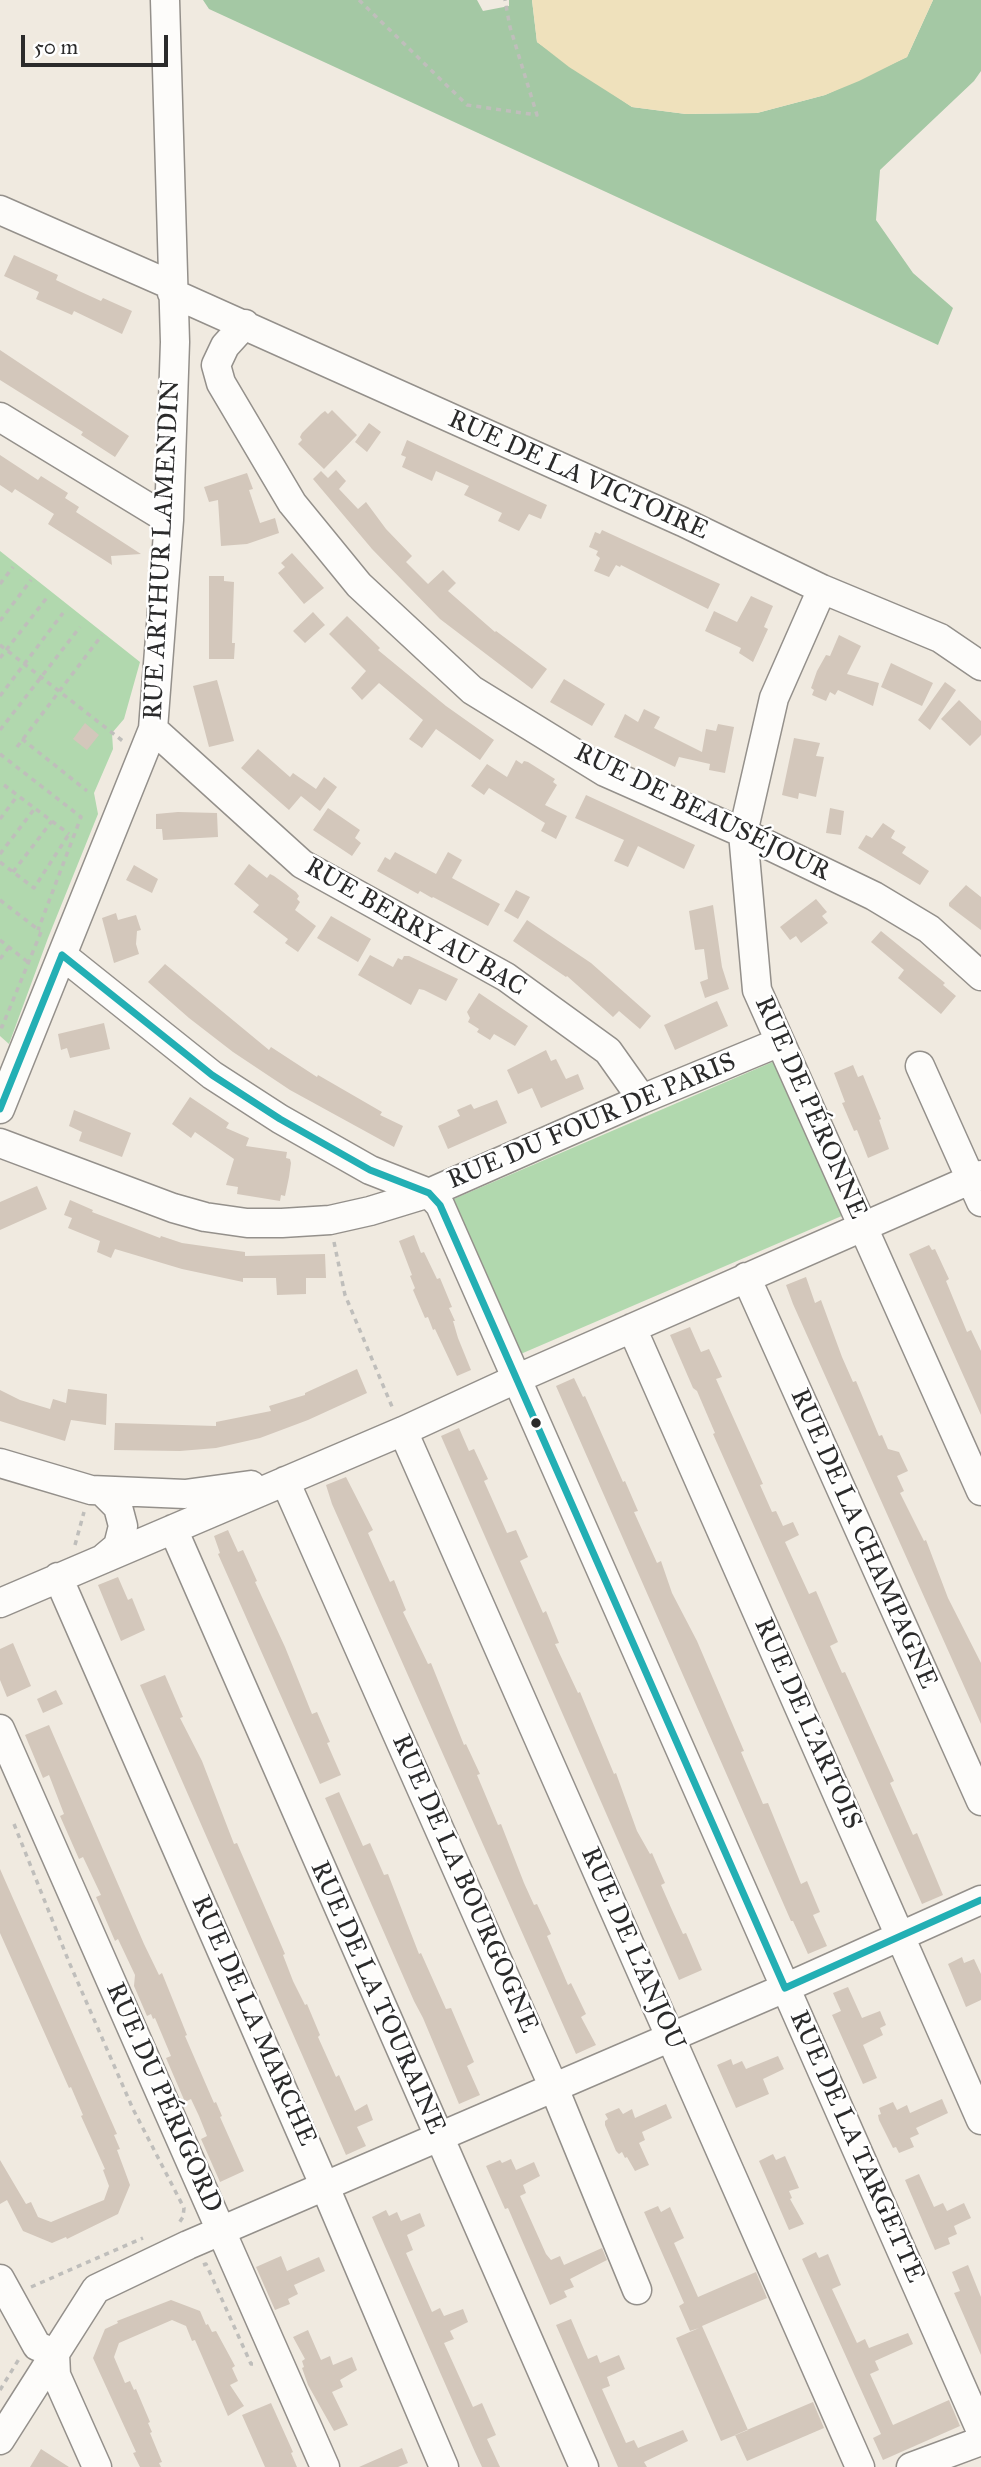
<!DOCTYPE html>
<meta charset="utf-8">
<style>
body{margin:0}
#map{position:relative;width:981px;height:2467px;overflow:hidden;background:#f0eae0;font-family:"IM FELL Great Primer",serif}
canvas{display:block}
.scale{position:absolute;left:21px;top:35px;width:147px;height:32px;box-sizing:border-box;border:4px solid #2b2b2b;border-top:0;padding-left:9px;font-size:21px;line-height:24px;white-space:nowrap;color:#2b2b2b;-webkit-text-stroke:5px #fff;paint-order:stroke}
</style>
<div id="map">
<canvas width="981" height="2467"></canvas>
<div class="scale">50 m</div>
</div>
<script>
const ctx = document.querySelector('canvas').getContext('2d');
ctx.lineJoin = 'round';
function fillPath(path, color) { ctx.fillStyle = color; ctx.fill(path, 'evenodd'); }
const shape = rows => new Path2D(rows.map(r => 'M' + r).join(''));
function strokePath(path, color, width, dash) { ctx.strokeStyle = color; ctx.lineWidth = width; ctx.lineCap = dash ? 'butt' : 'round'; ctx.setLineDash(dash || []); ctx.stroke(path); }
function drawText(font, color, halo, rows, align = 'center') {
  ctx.font = font + ' "IM FELL Great Primer",serif'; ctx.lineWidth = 5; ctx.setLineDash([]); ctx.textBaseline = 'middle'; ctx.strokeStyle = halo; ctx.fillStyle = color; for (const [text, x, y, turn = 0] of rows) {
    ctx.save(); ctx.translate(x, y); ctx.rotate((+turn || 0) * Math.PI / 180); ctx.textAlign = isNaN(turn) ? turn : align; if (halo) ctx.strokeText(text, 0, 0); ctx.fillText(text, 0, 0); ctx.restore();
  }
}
fillPath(shape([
 [0,551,140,662,124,719,112,733,113,749,94,793,98,814,48,938,9,1044,0,1036],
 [777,1060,844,1215,516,1356,449,1201]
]), '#b1d8ae');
fillPath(shape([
 [203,0,477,0,483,11,509,6,509,0,532,0,537,42,632,107,686,114,757,113,825,95,907,57,933,0,981,0,981,71,974,81,880,170,876,220,913,273,953,308,938,345,209,9]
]), '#a4c8a4');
fillPath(shape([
 [532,0,933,0,907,57,859,81,825,95,757,113,686,114,632,107,569,67,537,42]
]), '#efe1bc');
fillPath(shape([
 [14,255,58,275,56,280,79,291,101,301,103,298,132,311,122,334,74,311,72,315,36,299,39,292,4,276],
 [0,350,129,436,115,457,81,435,83,432,0,380],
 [332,410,357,435,324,469,298,444,302,440,300,437,302,433,321,414,325,411,328,414],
 [369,423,381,432,367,452,355,442],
 [407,440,547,505,541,519,529,514,519,531,498,521,502,513,464,495,469,486,436,471,432,481,402,467,406,457,401,455],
 [0,455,38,480,41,476,68,493,65,498,79,507,76,512,141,554,111,556,112,565,48,524,54,514,15,489,12,493,0,485],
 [336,470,346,481,339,489,358,509,366,502,386,529,412,556,406,562,428,584,443,570,456,583,448,591,495,632,496,631,547,669,532,689,440,619,372,549,313,479,321,471,328,478],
 [247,473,253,489,249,490,260,523,275,518,279,533,247,544,221,546,218,500,209,502,204,487],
 [602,530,720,584,708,609,621,565,620,567,616,565,609,577,594,571,600,558,596,555,598,551,589,547,595,532,600,534],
 [292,553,324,588,304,604,278,573,285,567,281,563],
 [209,576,224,576,224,581,234,582,232,643,235,643,234,659,209,659],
 [751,596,773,606,764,627,768,629,753,662,739,653,741,648,705,631,714,611,737,622],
 [313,612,325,625,305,643,293,631],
 [347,616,380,648,378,650,446,706,494,740,480,760,436,729,422,748,409,739,423,720,379,683,362,700,351,688,366,671,329,634],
 [839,635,861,646,847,674,879,683,873,706,838,690,835,695,830,692,826,701,812,695,814,690,811,688,817,671,826,655,830,656],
 [891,663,933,683,922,706,881,687],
 [564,679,605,704,592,726,550,702],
 [217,680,234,741,209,747,193,686],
 [945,682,956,690,930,730,918,720],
 [959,700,981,721,981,735,970,746,941,719],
 [644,709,660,717,654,728,702,752,706,729,716,731,718,724,734,727,725,773,709,770,710,764,679,757,675,767,614,737,625,714,638,722],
 [85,723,99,735,87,750,73,739],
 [794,738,820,743,816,756,824,757,816,797,799,793,798,799,782,795],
 [258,749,290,777,293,773,316,789,324,777,337,787,320,811,301,796,289,810,241,768],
 [516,760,522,764,524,761,528,762,555,779,553,782,557,785,545,805,567,816,556,839,541,831,545,823,489,788,484,795,471,786,487,764,507,777],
 [586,795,695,845,684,869,638,846,628,867,614,861,624,840,575,818],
 [328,808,360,830,355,838,361,843,352,856,313,830],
 [830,808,844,811,841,835,826,833],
 [178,812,217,813,218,837,163,840,162,829,156,829,156,814],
 [883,823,895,831,891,838,906,847,902,853,929,871,920,885,858,848,866,835,872,838],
 [395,852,436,874,448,852,462,860,452,878,500,904,488,926,433,897,432,898,420,891,418,894,377,871,385,857,390,860],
 [249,864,267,878,270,874,274,876,296,892,299,896,297,899,300,902,295,910,316,926,298,952,285,943,288,939,253,912,259,905,234,884],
 [134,865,158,879,152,893,126,880],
 [966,885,981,897,981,930,949,906,949,903],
 [516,890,530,897,518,919,504,911],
 [816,899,827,912,822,916,828,923,801,943,796,936,790,940,780,927],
 [713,905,722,967,729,989,705,998,700,982,708,979,704,949,695,950,689,911],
 [116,913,118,920,136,915,141,930,137,931,136,944,139,954,114,963,102,918],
 [331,916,371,939,358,962,317,938],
 [527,920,591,963,651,1016,640,1029,619,1011,613,1017,567,976,566,977,513,941],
 [881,931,945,983,943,985,956,996,941,1014,898,978,904,970,871,942],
 [370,955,393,967,398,958,402,960,404,956,409,956,458,979,446,1001,424,990,419,989,411,1005,358,975],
 [165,964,269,1050,271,1047,317,1077,318,1075,382,1112,380,1115,403,1126,394,1147,290,1090,233,1052,189,1018,148,982],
 [479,993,528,1026,515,1046,494,1034,490,1040,477,1032,479,1029,468,1022,470,1018,467,1012],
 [717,1001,728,1026,675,1050,664,1025],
 [104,1023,110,1049,70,1058,67,1048,61,1050,58,1034],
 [546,1050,551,1061,556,1059,566,1079,578,1074,584,1089,541,1108,532,1088,518,1094,507,1070],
 [853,1065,858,1077,863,1075,881,1119,879,1120,889,1149,868,1158,857,1130,854,1131,842,1103,845,1102,834,1073],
 [190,1097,229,1123,226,1128,249,1138,246,1146,287,1152,286,1158,290,1159,291,1163,289,1177,285,1196,281,1195,280,1201,237,1194,238,1187,226,1185,234,1159,195,1132,191,1138,172,1124],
 [497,1100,507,1123,448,1149,438,1126,460,1116,457,1110,471,1104,474,1109],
 [74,1110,131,1133,122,1157,79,1141,82,1132,69,1126],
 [37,1186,47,1209,0,1230,0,1202],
 [70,1200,93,1210,92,1212,160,1238,161,1236,182,1243,245,1252,245,1256,325,1254,326,1278,306,1278,306,1294,277,1295,276,1278,243,1278,243,1282,182,1269,115,1249,111,1258,97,1252,100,1241,68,1228,72,1218,64,1215],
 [414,1235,421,1253,424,1252,437,1279,440,1278,452,1307,449,1308,455,1321,453,1321,458,1338,471,1370,457,1376,435,1329,433,1330,428,1317,425,1318,413,1290,415,1288,410,1276,412,1275,399,1241],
 [929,1245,932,1250,935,1249,949,1279,946,1281,967,1332,971,1330,981,1351,981,1415,909,1254],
 [806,1277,815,1303,821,1300,842,1357,853,1382,856,1381,879,1436,882,1435,888,1449,899,1452,908,1471,897,1476,904,1491,900,1493,924,1541,926,1540,948,1598,981,1663,981,1724,793,1304,786,1285],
 [690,1327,701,1352,709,1349,722,1377,716,1379,763,1484,760,1485,772,1512,776,1511,783,1526,793,1522,799,1535,785,1542,809,1594,816,1591,838,1642,830,1646,842,1673,845,1672,894,1781,890,1783,913,1835,917,1833,943,1895,922,1904,713,1434,715,1433,697,1391,693,1388,670,1335],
 [357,1369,367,1393,308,1420,260,1438,216,1448,180,1451,114,1450,115,1423,216,1426,216,1422,271,1411,269,1406,305,1395,305,1393],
 [574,1378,583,1397,585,1396,623,1482,625,1481,638,1511,634,1512,657,1563,661,1561,672,1593,697,1641,744,1751,741,1752,763,1804,768,1803,801,1884,807,1881,820,1912,813,1915,827,1946,808,1954,793,1921,791,1921,556,1386],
 [68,1389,107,1394,106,1425,71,1420,65,1441,0,1421,0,1390,20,1400,50,1409,53,1399,66,1403],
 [459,1428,469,1451,474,1449,488,1479,484,1481,507,1533,516,1530,528,1557,520,1561,543,1613,546,1611,559,1643,555,1644,578,1693,580,1692,614,1774,616,1773,637,1831,650,1854,652,1853,665,1883,661,1885,672,1910,683,1934,686,1933,702,1970,679,1980,441,1436],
 [346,1477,373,1530,368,1533,390,1582,394,1580,406,1610,403,1612,428,1664,431,1663,464,1745,466,1744,480,1774,477,1775,498,1825,501,1824,524,1883,534,1905,537,1904,551,1934,547,1936,568,1985,571,1983,586,2014,581,2017,596,2045,576,2054,332,1504,326,1485],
 [228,1530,238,1552,243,1550,257,1581,255,1582,285,1647,312,1714,317,1712,330,1742,327,1743,341,1775,320,1784,218,1554,220,1553,214,1536],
 [118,1577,128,1600,132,1598,145,1630,121,1641,98,1585],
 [13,1643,31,1686,7,1697,0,1680,0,1649],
 [165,1675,183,1717,180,1718,202,1761,234,1844,237,1843,285,1954,283,1955,293,1981,305,2005,307,2004,320,2035,318,2037,336,2077,339,2075,355,2111,367,2104,373,2120,357,2127,366,2146,346,2155,140,1685],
 [56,1690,63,1704,43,1713,37,1699],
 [49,1725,144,1944,159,1975,162,1973,187,2035,185,2036,214,2103,216,2102,222,2116,220,2117,244,2171,220,2182,201,2139,207,2136,199,2116,191,2099,185,2102,166,2058,171,2056,155,2018,153,2019,151,2014,147,2016,134,1986,135,1975,118,1939,115,1941,96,1897,101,1895,83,1857,79,1859,60,1816,64,1814,49,1775,43,1778,25,1735],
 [339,1792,363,1846,370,1843,384,1875,388,1874,419,1954,421,1953,446,2009,451,2008,474,2062,467,2066,480,2095,459,2104,423,2018,414,2001,325,1798],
 [0,1869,117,2134,114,2135,120,2149,117,2150,130,2185,118,2214,67,2239,66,2237,52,2243,23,2231,7,2200,0,2204,0,2160,26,2204,31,2202,38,2217,51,2222,104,2200,109,2186,103,2170,105,2169,81,2116,83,2115,71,2087,69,2088,0,1933],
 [962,1957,964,1963,974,1959,981,1974,981,2000,966,2007,948,1964],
 [848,1987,862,2018,880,2011,886,2025,880,2028,883,2035,863,2045,877,2078,863,2084,832,2015,841,2011,833,1993],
 [778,2056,784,2069,763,2079,769,2094,736,2108,717,2065,731,2059,733,2065,742,2061,746,2069],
 [942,2099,948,2113,916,2128,919,2134,910,2138,914,2147,899,2153,896,2147,893,2148,879,2120,878,2115,881,2114,879,2108,893,2102,897,2110,907,2105,910,2113],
 [666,2104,672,2118,642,2132,645,2140,639,2143,649,2165,635,2171,627,2157,625,2158,622,2152,619,2154,616,2151,605,2125,605,2121,608,2119,605,2114,619,2108,623,2114,632,2109,635,2118],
 [773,2154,776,2160,785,2156,799,2188,789,2191,792,2198,790,2199,804,2224,789,2230,759,2161],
 [511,2159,516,2170,534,2162,540,2176,523,2185,526,2193,520,2196,546,2254,551,2260,560,2256,564,2265,602,2248,607,2260,570,2279,574,2287,564,2291,567,2297,550,2305,508,2208,505,2209,486,2166,500,2160,502,2163],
 [919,2174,934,2207,943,2203,947,2211,964,2203,971,2218,954,2226,957,2234,948,2238,950,2244,935,2250,905,2180],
 [658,2206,661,2212,670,2207,684,2238,674,2243,698,2297,756,2272,767,2298,702,2326,748,2430,721,2441,676,2338,699,2328,690,2331,679,2306,684,2303,644,2212],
 [386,2210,389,2216,397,2212,401,2221,420,2213,425,2226,407,2235,413,2250,406,2253,432,2312,440,2308,444,2316,463,2309,468,2322,450,2331,454,2339,444,2343,473,2407,482,2403,496,2435,487,2439,500,2467,482,2467,475,2452,372,2217],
 [816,2252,819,2258,828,2254,841,2285,832,2289,857,2343,865,2339,869,2348,908,2333,913,2344,875,2361,879,2370,870,2374,893,2425,949,2400,960,2426,883,2460,873,2438,881,2434,802,2259],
 [281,2256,287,2271,319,2257,325,2271,294,2285,298,2294,288,2299,290,2304,275,2310,256,2267],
 [968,2265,981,2297,981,2355,954,2293,960,2291,952,2272],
 [171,2300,200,2311,206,2325,208,2324,212,2332,216,2331,235,2366,232,2368,238,2381,230,2385,244,2406,228,2416,195,2340,192,2341,186,2326,172,2320,119,2343,114,2357,125,2383,130,2381,134,2390,136,2389,150,2422,148,2423,152,2432,150,2433,162,2462,159,2463,161,2467,140,2467,133,2453,136,2452,93,2358,105,2329,118,2323,117,2321],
 [571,2319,588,2359,597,2355,600,2363,619,2355,625,2369,607,2377,610,2386,602,2389,626,2443,634,2440,638,2448,683,2430,688,2441,644,2462,647,2467,618,2467,556,2325],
 [308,2330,321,2360,330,2356,333,2365,352,2357,357,2370,340,2380,343,2387,332,2392,348,2425,334,2431,308,2385,302,2368,304,2367,302,2361,305,2359,293,2337],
 [813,2402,824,2428,747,2461,735,2435],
 [271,2403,293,2452,291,2453,297,2467,265,2467,242,2415],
 [402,2448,408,2463,398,2467,359,2467],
 [41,2449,69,2467,30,2467]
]), '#d3c7bb');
const minor = shape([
 [0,210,171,285],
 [172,293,683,522,822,589,940,638,981,666],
 [245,324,225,346,216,365,221,383,292,503,359,585,472,690,605,772,743,833,874,896,929,929,981,976],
 [0,417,169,520],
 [822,589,774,698,743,833,757,990,981,1491],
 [153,729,302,864,506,977,608,1051,642,1099],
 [62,955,212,1075,280,1119,370,1170,429,1193,440,1205,981,2431],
 [920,1066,981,1202],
 [0,1109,153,729,169,520,175,342,165,0],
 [0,1143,173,1208,205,1217,247,1223,282,1223,330,1220,370,1211,429,1193,642,1099,780,1042],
 [746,1277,981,1801],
 [632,1328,981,2120],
 [403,1431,860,2467],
 [0,1463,91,1490,185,1494,251,1485],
 [285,1481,554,2088,637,2290],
 [102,1491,118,1507,123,1526,118,1546,105,1557],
 [173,1529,584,2467],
 [58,1577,325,2187,444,2467],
 [0,1603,403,1431,516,1379,981,1175],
 [0,1729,325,2467],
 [0,2279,37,2346,55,2353,56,2375,97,2467],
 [0,2440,96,2289,188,2245,785,1988,981,1900],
 [911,2467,981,2441]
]);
strokePath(minor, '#94908b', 31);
strokePath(shape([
 [359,0,467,105,537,115,510,27,505,0],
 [0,584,13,567],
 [0,621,31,580],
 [0,645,124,742],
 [0,658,49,595],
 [0,696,63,613],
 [0,730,80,627],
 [22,739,87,791],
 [17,747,102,635],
 [0,754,81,817,38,930],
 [4,785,69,834],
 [0,819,18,795],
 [0,854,35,808],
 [0,862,34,888,69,834],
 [13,872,52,821],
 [0,900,40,931],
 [0,940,29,963],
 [0,959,9,947],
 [0,1026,2,1027,41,932],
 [334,1242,345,1295,393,1409],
 [75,1545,84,1512],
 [14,1824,69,1962,133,2109,184,2208,183,2217,179,2223],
 [203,2265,206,2264,251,2364,253,2364],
 [31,2287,143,2238],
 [0,2390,19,2359]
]), '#bfbebb', 3.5, [5, 5]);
strokePath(minor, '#fdfcfa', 28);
strokePath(shape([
 [62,955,212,1075,280,1119,370,1170,429,1193,440,1205,785,1988],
 [0,1109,62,955],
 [785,1988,981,1900]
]), '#23afb4', 7);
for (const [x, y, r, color] of [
 [536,1423,6,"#2b2b2b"]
]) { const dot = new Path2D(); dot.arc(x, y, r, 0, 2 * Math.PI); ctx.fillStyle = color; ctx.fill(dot); strokePath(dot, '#fff', 2.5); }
drawText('26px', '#2b2b2b', '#fff', [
 ["RUE DE LA VICTOIRE",578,476,24],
 ["RUE ARTHUR LAMENDIN",163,550,-87],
 ["RUE DE BEAUSÉJOUR",702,813,26],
 ["RUE BERRY AU BAC",415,928,30],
 ["RUE DE PÉRONNE",810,1108,66],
 ["RUE DU FOUR DE PARIS",592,1122,-23],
 ["RUE DE LA CHAMPAGNE",863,1539,66],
 ["RUE DE L'ARTOIS",807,1724,66],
 ["RUE DE LA BOURGOGNE",464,1884,66],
 ["RUE DE L'ANJOU",632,1949,66],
 ["RUE DE LA TOURAINE",377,1998,66],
 ["RUE DE LA MARCHE",253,2021,66],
 ["RUE DU PÉRIGORD",163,2098,66],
 ["RUE DE LA TARGETTE",856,2147,66]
]);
</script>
